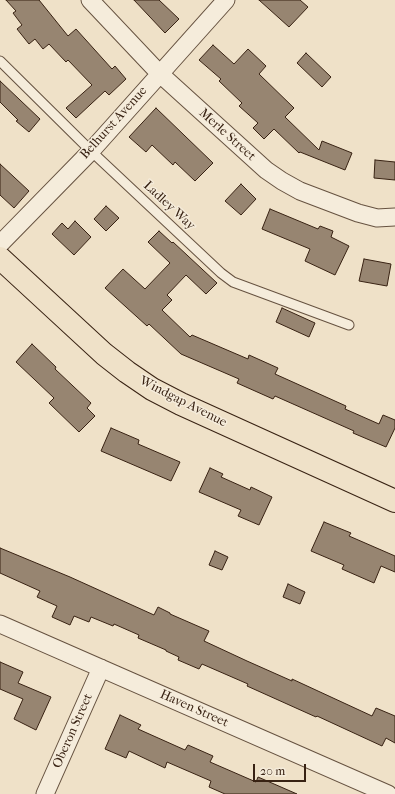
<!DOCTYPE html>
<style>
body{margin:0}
#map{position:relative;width:395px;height:794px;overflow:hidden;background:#efe1c8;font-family:"IM FELL French Canon",serif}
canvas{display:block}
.scale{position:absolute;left:253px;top:764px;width:53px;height:18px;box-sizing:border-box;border:2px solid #382213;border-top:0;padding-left:5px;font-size:12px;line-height:14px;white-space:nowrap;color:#382213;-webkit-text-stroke:3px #f5ecdb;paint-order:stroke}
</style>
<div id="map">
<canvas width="395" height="794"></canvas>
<div class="scale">20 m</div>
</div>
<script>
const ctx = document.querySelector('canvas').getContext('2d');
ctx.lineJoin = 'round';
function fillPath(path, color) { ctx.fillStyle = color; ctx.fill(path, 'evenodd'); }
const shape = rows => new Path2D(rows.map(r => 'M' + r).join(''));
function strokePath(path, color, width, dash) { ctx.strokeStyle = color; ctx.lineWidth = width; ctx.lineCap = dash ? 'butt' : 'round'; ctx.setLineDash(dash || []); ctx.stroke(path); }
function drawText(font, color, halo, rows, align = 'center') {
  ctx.font = font + ' "IM FELL French Canon",serif'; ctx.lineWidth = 3; ctx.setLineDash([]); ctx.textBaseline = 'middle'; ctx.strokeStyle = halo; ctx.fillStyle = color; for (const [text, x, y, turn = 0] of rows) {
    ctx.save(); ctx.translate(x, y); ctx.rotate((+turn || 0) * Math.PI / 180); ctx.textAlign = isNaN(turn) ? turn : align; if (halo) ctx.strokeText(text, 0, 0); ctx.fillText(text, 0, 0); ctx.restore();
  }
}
const building = shape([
 [6,0,39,0,68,36,76,29,112,69,115,66,126,79,109,95,105,91,76,118,66,108,92,85,68,60,66,62,49,44,43,49,35,39,29,44,17,29,22,25,13,13,16,11,6,0],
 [134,0,159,0,179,19,165,33,134,0],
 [259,0,300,0,308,7,289,27,259,0],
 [213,45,234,64,248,49,266,66,259,74,294,108,285,117,319,150,322,141,352,153,345,170,300,152,299,153,274,129,264,139,253,128,258,123,239,106,242,103,219,81,221,79,199,60,213,45],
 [306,53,331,77,322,87,297,63,306,53],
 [0,81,40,119,29,132,16,121,18,120,0,102,0,81],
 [156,108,213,163,195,181,175,162,173,165,152,145,146,152,129,137,156,108],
 [375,160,395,162,395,180,374,178,375,160],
 [0,164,29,191,14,208,0,195,0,164],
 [241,184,256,199,241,215,225,201,241,184],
 [106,206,119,218,106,231,94,219,106,206],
 [270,209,318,229,320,226,333,231,331,237,349,246,335,275,305,261,310,249,262,229,270,209],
 [75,221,91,237,74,255,52,234,62,223,68,229,75,221],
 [159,231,172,243,173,242,217,283,206,294,186,275,167,295,172,300,162,310,190,337,192,335,248,359,249,355,278,368,275,374,346,406,345,409,379,424,383,415,395,420,395,428,386,447,353,433,354,431,275,396,273,399,237,383,239,379,181,354,149,324,147,326,105,288,123,269,145,289,170,263,148,242,159,231],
 [364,259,391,264,387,286,359,281,364,259],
 [282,308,315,323,309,337,276,322,282,308],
 [32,344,56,367,55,369,91,403,87,408,95,416,79,432,49,403,54,398,16,362,32,344],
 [111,428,139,440,138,444,180,462,171,481,101,451,111,428],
 [210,468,223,474,221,477,250,490,251,487,272,497,259,525,238,516,241,510,199,492,210,468],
 [324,522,351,533,349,536,395,556,395,572,381,566,374,583,342,569,344,565,311,551,324,522],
 [0,548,70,577,154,615,158,607,170,613,170,614,209,631,204,641,247,661,292,681,292,679,372,716,376,708,395,716,395,743,386,738,382,746,317,716,316,717,247,686,248,684,202,664,199,669,178,660,179,657,166,651,166,650,138,638,139,635,114,624,113,626,91,617,89,622,74,616,70,625,52,617,57,606,37,597,40,591,0,573,0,548],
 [215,551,228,557,222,570,209,565,215,551],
 [288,584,305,592,300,604,283,597,288,584],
 [0,662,23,672,18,683,51,697,36,730,14,719,23,699,0,689,0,662],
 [120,715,141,725,138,729,185,750,188,745,213,756,210,762,256,782,258,777,297,794,225,794,209,787,211,781,167,762,165,768,129,751,126,758,105,749,120,715]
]);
fillPath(building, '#978571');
strokePath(building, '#382213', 1);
const lane = shape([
 [0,61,91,151,221,273,233,282,349,325]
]);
const street = shape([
 [90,0,159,73,266,170,282,181,300,191,358,213,377,218,395,217],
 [0,244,91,151,226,0],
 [0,624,388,794],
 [45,794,101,668]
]);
const primary = shape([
 [0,258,104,354,127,372,152,389,181,404,395,501]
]);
strokePath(lane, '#665240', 11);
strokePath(street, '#665240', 19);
strokePath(primary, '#382213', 24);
strokePath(lane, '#f5ecdb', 9);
strokePath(street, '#f5ecdb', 17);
strokePath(primary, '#efe1c8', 22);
drawText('13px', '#382213', '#f5ecdb', [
 ["Belhurst Avenue",114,123,-48],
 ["Merle Street",227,135,42],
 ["Ladley Way",169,206,43],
 ["Windgap Avenue",183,402,27],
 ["Haven Street",194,709,24],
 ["Oberon Street",73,731,-66]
]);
</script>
